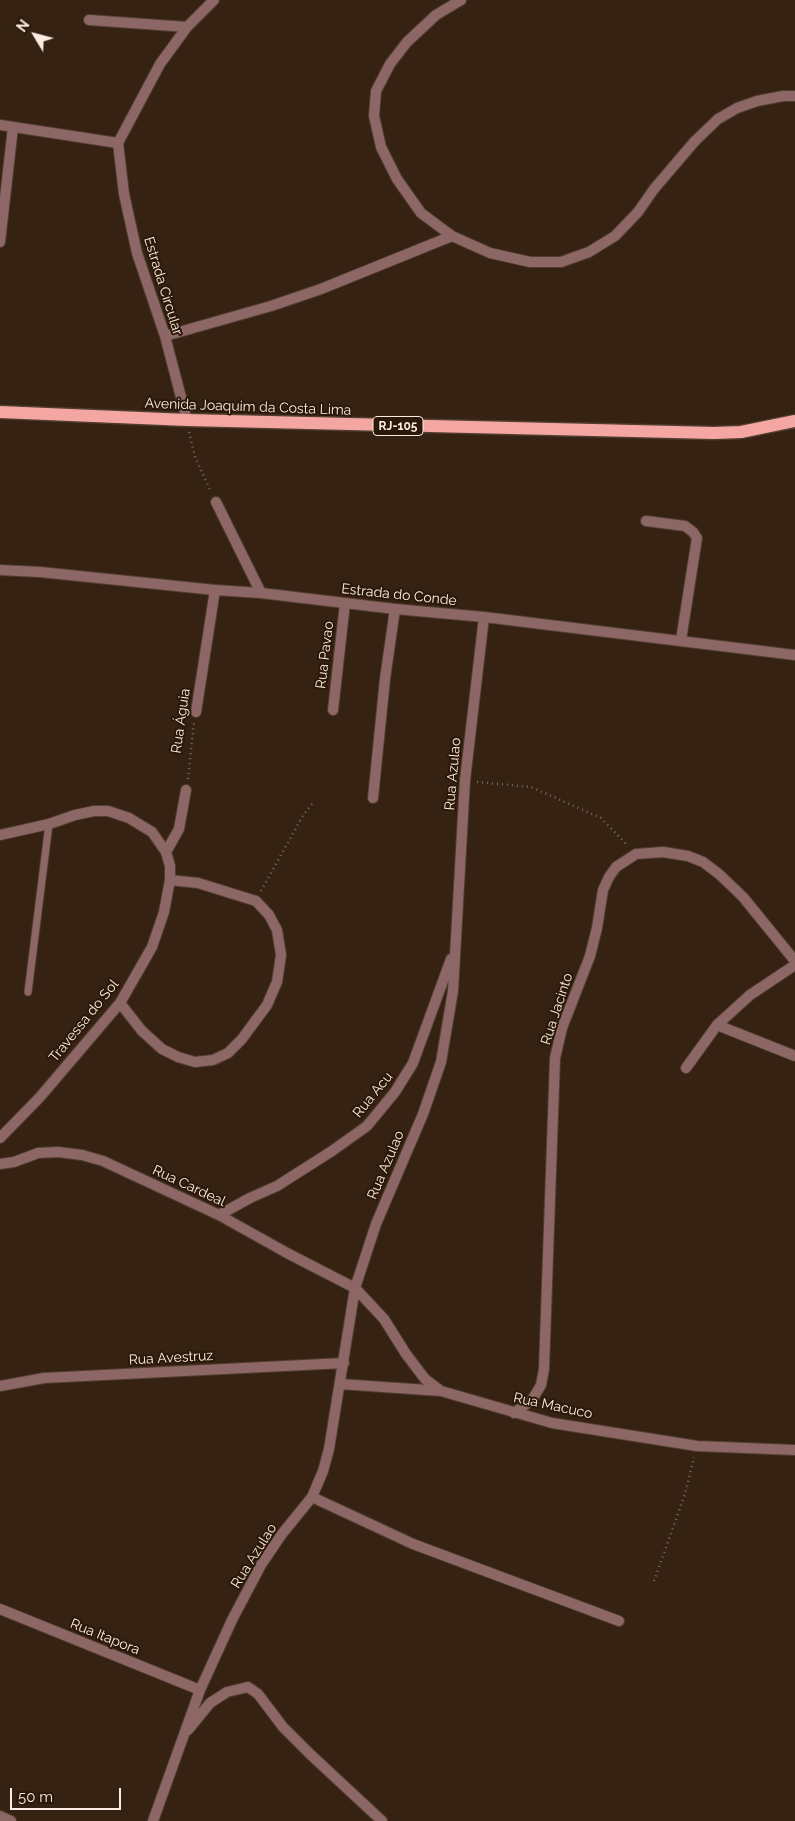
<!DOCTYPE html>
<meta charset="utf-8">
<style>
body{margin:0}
#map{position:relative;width:795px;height:1821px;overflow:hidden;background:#362212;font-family:Raleway,sans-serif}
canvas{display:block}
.north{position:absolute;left:10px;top:10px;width:50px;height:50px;-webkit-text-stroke:4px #2b1808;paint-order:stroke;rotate:307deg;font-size:14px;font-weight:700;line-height:20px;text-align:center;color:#fbede3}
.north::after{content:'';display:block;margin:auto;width:18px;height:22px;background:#fbede3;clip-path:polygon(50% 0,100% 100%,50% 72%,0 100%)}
.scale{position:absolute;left:10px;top:1788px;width:111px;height:22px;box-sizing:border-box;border:2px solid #fbede3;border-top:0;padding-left:6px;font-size:15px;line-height:18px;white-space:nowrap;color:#fbede3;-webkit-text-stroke:4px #2b1808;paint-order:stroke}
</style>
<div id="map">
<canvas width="795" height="1821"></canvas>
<div class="north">N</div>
<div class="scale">50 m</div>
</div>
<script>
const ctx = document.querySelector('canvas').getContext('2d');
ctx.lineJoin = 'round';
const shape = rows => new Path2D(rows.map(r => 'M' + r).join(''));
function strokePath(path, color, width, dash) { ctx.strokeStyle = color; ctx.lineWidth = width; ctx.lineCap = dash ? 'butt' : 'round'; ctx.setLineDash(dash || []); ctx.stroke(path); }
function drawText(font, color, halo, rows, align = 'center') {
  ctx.font = font + ' Raleway,sans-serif'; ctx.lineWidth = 4; ctx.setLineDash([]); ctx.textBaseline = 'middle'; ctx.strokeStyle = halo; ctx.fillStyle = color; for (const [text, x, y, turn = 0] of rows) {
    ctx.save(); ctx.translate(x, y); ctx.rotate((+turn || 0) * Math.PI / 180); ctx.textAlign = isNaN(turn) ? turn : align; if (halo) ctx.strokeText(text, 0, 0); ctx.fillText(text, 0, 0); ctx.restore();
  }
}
const service = shape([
 [28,992,49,824]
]);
const minor = shape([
 [461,0,436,15,407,42,390,64,376,91,374,116,381,147,397,179,421,213,452,236,490,253,530,262,561,262,589,252,615,236,638,212,654,189,695,141,718,119,737,108,757,101,783,96,795,96],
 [89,20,187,27],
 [0,125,118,143],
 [0,242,13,127],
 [165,336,271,306,321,289,452,236],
 [187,420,165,336,137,253,124,194,118,143,160,64,187,27,214,0],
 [216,502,261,593],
 [646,521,685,526,693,532,697,538,681,640],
 [333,710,345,603],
 [196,712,215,590],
 [373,798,385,679,395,609],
 [0,835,49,824,75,815,94,811,108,811,129,818,152,832,166,852,170,866,170,880,164,912,152,947,120,1003,40,1097,0,1138],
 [166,852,179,829,186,790],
 [120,1003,142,1031,162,1049,178,1057,195,1062,213,1060,228,1053,242,1039,267,1005,277,982,281,955,277,930,269,915,256,901,198,883,170,880],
 [717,1025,795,1056],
 [686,1068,717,1025,750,995,795,965],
 [0,1164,14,1162,38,1153,58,1152,82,1155,103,1161,219,1215,287,1253,355,1288,384,1319,406,1354,425,1379,441,1391,552,1423,697,1446,795,1450],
 [219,1215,250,1198,277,1186,332,1151,367,1126,395,1092,413,1063,451,959],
 [340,1384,441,1391],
 [0,1386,44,1378,344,1363],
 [514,1413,532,1400,541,1385,544,1369,555,1058,562,1028,590,956,597,928,603,890,609,877,616,867,636,854,663,852,688,856,703,862,719,874,743,897,795,961],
 [312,1497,413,1544,619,1621],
 [0,1609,200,1690],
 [188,1730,210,1703,227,1692,248,1687,258,1694,283,1727,310,1754,382,1821],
 [0,1816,11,1821],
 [153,1821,200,1690,232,1620,261,1565,282,1534,312,1497,323,1471,329,1449,355,1288,376,1224,423,1114,441,1062,453,991,465,780,484,617]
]);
const tertiary = shape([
 [0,570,40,572,215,590,261,593,395,609,484,617,795,655]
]);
const primary = shape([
 [0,412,187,420,714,433,741,432,795,421]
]);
strokePath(service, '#523e2f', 9);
strokePath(minor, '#523e2f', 12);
strokePath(tertiary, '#523e2f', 12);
strokePath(primary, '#523e2f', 15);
strokePath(shape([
 [189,432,195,457,211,492],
 [188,779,194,722],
 [477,782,531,787,601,818,628,846],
 [261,891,302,817,312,804],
 [654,1581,685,1494,694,1457]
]), '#7d6b5d', 2.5, [1, 4]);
strokePath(service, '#8d6765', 7);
strokePath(minor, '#8d6765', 10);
strokePath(tertiary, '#8d6765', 10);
strokePath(primary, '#f4a7a2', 12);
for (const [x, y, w] of [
 [398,426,50]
]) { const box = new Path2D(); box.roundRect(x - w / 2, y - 9.5, w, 19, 4); ctx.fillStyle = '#2b1808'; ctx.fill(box); strokePath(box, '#fbede3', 1); }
drawText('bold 12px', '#fbede3', null, [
 ["RJ-105",398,426]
]);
drawText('14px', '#fbede3', '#2b1808', [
 ["Estrada Circular",163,286,73],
 ["Avenida Joaquim da Costa Lima",248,407,2],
 ["Estrada do Conde",399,595,6],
 ["Rua Pavao",325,655,-83],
 ["Rua Águia",181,721,-82],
 ["Rua Azulao",453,774,-85],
 ["Rua Jacinto",557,1009,-72],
 ["Travessa do Sol",84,1021,-51],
 ["Rua Acu",373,1095,-51],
 ["Rua Azulao",386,1165,-67],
 ["Rua Cardeal",189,1186,25],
 ["Rua Avestruz",171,1358,-3],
 ["Rua Macuco",553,1406,12],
 ["Rua Azulao",254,1556,-58],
 ["Rua Itapora",105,1637,22]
]);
</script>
